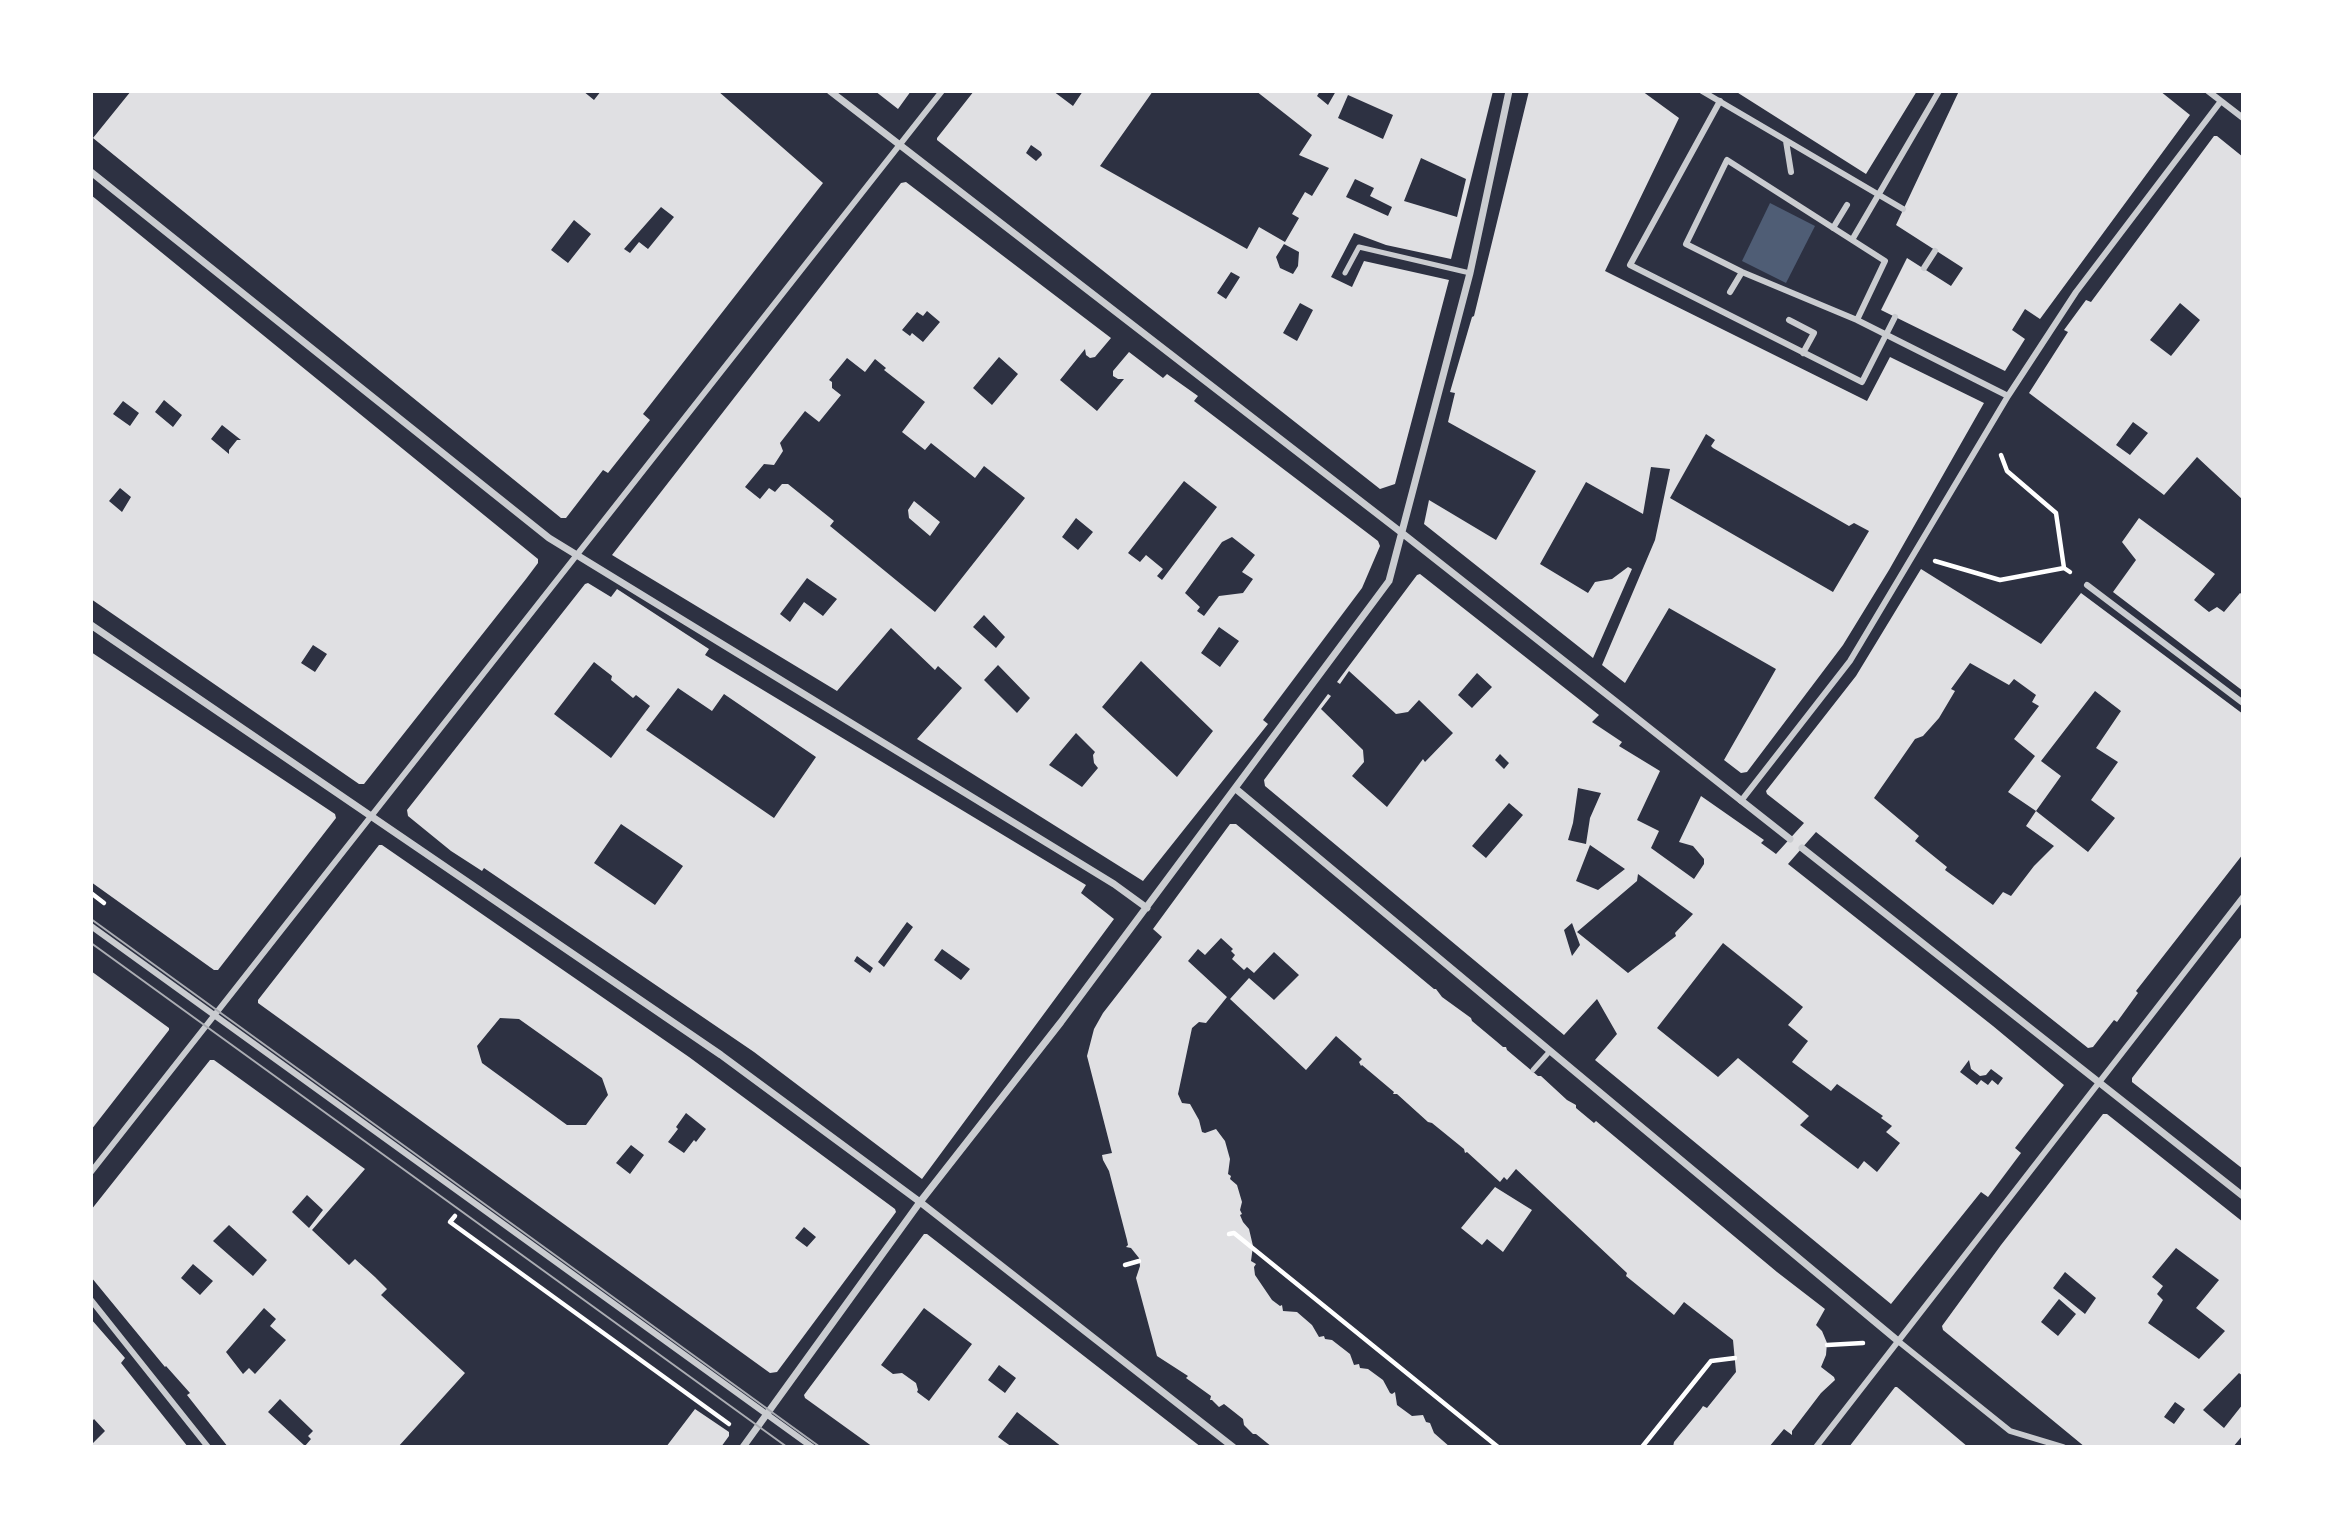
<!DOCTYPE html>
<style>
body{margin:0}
#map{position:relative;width:2334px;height:1538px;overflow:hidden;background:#2d3142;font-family:Barlow,sans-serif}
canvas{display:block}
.frame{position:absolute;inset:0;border:93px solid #fff;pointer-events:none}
</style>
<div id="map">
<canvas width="2334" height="1538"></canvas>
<div class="frame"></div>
</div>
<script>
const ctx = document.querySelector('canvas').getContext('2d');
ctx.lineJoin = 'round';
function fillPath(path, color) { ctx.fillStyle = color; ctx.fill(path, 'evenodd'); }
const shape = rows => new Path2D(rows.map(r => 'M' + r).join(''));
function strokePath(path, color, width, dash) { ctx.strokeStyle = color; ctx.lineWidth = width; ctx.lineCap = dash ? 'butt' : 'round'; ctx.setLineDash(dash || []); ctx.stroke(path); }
fillPath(shape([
 [1770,203,1815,226,1786,283,1742,261]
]), '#4f5d75');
fillPath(shape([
 [131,91,583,91,594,100,601,91,718,91,823,183,643,414,650,420,608,473,603,470,566,518,561,518,93,138],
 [661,207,674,217,648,249,639,242,630,253,624,249],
 [574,220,591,234,568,263,551,250],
 [875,91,911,91,898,109],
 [974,91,1053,91,1073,106,1083,91,1153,91,1100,166,1247,249,1259,227,1285,242,1299,218,1292,214,1305,192,1312,196,1329,168,1299,155,1312,135,1256,91,1320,91,1317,96,1328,105,1336,91,1493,91,1451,259,1386,245,1354,233,1331,277,1352,287,1364,261,1449,280,1395,484,1380,489,937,140,937,138],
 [1348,95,1393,115,1383,139,1338,118],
 [1031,145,1041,152,1042,155,1036,161,1026,153],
 [1421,158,1466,179,1457,217,1404,201],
 [1355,179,1374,188,1370,196,1392,207,1388,216,1346,197],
 [1284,244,1299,252,1298,266,1293,274,1280,268,1276,257],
 [1231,272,1240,277,1226,299,1217,293],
 [1300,303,1313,310,1297,341,1283,333],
 [1529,91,1642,91,1679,118,1605,271,1867,401,1890,357,1984,403,1889,570,1843,645,1747,772,1741,773,1724,760,1776,669,1669,608,1625,683,1602,665,1655,540,1670,469,1651,467,1643,514,1586,482,1540,564,1588,593,1595,582,1612,579,1628,567,1632,569,1593,658,1424,524,1429,500,1496,540,1536,471,1448,422,1455,393,1450,392,1472,317,1474,316],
 [1706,434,1715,440,1711,446,1713,448,1849,526,1854,523,1869,531,1833,592,1670,498],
 [1735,91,1917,91,1866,174],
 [1959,91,2160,91,2190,115,2040,319,2025,309,2012,330,2025,339,2005,371,1881,310,1907,258,1951,286,1963,268,1896,225],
 [2214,136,2217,136,2243,157,2243,500,2197,457,2164,495,2029,393,2068,332,2064,330,2086,300,2091,302],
 [2180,303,2200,320,2171,356,2150,340],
 [2133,422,2148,433,2130,455,2116,445],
 [906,182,1111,338,1095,357,1090,358,1086,355,1085,349,1060,380,1097,411,1124,379,1118,379,1113,376,1113,371,1129,352,1163,378,1167,374,1198,396,1194,401,1378,541,1380,546,1362,588,1263,720,1268,724,1143,881,917,739,962,688,938,666,935,670,891,628,837,691,612,555,901,183],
 [927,311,940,322,923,342,912,333,910,336,902,330,917,312,923,316],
 [999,357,1018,374,992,405,973,388],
 [847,358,865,372,875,359,886,368,884,370,925,402,902,432,925,450,931,443,975,478,984,466,1025,498,935,612,830,526,834,521,788,484,782,484,775,492,769,488,760,499,745,487,764,464,774,465,783,451,780,443,805,411,819,422,841,395,832,388,832,382,829,380],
 [1184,481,1217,507,1162,580,1157,576,1163,569,1146,555,1140,562,1128,553],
 [1076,518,1093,532,1078,550,1062,537],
 [1232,537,1255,555,1242,572,1253,579,1243,593,1219,596,1204,616,1197,611,1200,607,1185,593,1222,542],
 [807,578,837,599,823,616,804,602,790,622,780,614],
 [984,615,1005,637,996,648,973,627],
 [1219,627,1239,641,1220,667,1201,653],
 [1141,661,1213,731,1177,777,1102,707],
 [998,665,1030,698,1017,713,984,680],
 [1076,733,1095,752,1093,755,1094,763,1098,768,1082,787,1049,765],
 [91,195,538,559,538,563,526,579,364,784,359,784,91,599],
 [164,400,182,415,173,427,155,412],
 [123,401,139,413,130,426,113,414],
 [222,425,241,440,237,440,229,450,229,454,211,439],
 [120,488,131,497,122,512,109,501],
 [313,645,327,654,315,672,301,663],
 [914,501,940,522,930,536,909,518,908,510],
 [2139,518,2215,574,2194,600,2209,612,2217,607,2224,612,2240,593,2243,595,2243,691,2113,592,2136,560,2122,542],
 [1921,569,2041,644,2081,593,2243,714,2243,854,2136,991,2138,993,2117,1022,2114,1020,2093,1047,2088,1048,1816,832,1788,864,1993,1026,2064,1085,2015,1148,2021,1153,1988,1197,1981,1192,1891,1304,1595,1060,1617,1034,1597,999,1564,1035,1265,786,1264,780,1328,694,1331,696,1321,709,1363,750,1364,762,1352,776,1387,807,1423,759,1425,762,1453,733,1419,700,1408,712,1396,714,1349,671,1340,684,1337,682,1417,575,1420,574,1599,715,1592,722,1622,742,1619,746,1660,771,1637,820,1659,831,1651,848,1694,879,1704,864,1704,859,1693,846,1679,842,1701,796,1764,840,1761,843,1776,854,1804,823,1767,794,1766,791,1856,676],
 [1970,663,2009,685,2014,679,2036,695,2032,702,2039,706,2014,739,2035,756,2008,792,2036,811,2061,776,2041,761,2095,691,2121,711,2096,748,2118,762,2091,800,2115,818,2088,852,2036,811,2026,826,2054,846,2034,866,2011,896,2003,892,1993,905,1945,870,1947,867,1915,841,1919,836,1874,798,1915,739,1923,736,1939,718,1955,691,1951,689],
 [1477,673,1492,687,1472,708,1458,695],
 [1500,754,1509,763,1504,769,1495,760],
 [1578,788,1601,793,1590,818,1586,844,1568,840,1573,823],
 [1509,803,1523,815,1486,858,1472,846],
 [1590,845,1625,869,1598,890,1576,881],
 [1638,874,1693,914,1675,933,1676,936,1628,973,1577,932,1637,881],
 [1572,923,1580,945,1572,956,1564,930],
 [1723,943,1803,1007,1788,1025,1808,1041,1792,1062,1831,1091,1837,1084,1883,1116,1881,1118,1892,1126,1886,1132,1900,1143,1877,1172,1864,1161,1858,1169,1800,1125,1809,1116,1738,1058,1718,1077,1657,1028],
 [1969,1060,1971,1069,1980,1076,1986,1075,1991,1069,2003,1078,1998,1085,1992,1080,1988,1085,1981,1080,1977,1085,1960,1072],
 [588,583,611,597,617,589,709,649,705,655,1086,885,1081,893,1114,919,922,1179,754,1052,484,868,482,871,451,851,408,816,407,810,585,584],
 [594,662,612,676,611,680,633,698,636,695,650,706,611,758,554,714],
 [678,688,712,711,724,694,816,757,774,818,646,730],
 [621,824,683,866,655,905,594,863],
 [907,922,913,927,884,967,878,962],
 [942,949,970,969,961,980,934,960],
 [857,956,873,968,870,973,854,961],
 [91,652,335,814,336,818,218,970,214,970,91,882],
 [1230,824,1236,824,1434,989,1436,989,1442,997,1471,1018,1472,1021,1496,1041,1503,1047,1506,1047,1507,1050,1538,1076,1541,1076,1567,1100,1576,1105,1576,1108,1594,1123,1596,1121,1777,1272,1825,1309,1816,1325,1822,1331,1827,1343,1826,1355,1821,1367,1834,1377,1835,1380,1821,1393,1792,1431,1792,1435,1784,1429,1769,1447,1673,1447,1674,1442,1701,1409,1703,1406,1707,1408,1736,1372,1733,1340,1684,1302,1674,1315,1626,1276,1627,1273,1516,1169,1507,1180,1504,1177,1500,1182,1467,1152,1465,1153,1464,1149,1432,1123,1428,1122,1397,1094,1393,1094,1394,1092,1362,1065,1361,1066,1359,1062,1362,1059,1336,1036,1306,1070,1230,999,1249,978,1274,1000,1299,975,1274,952,1254,973,1247,967,1244,970,1232,959,1235,955,1231,951,1233,949,1221,938,1205,955,1198,949,1188,961,1227,997,1206,1023,1199,1022,1192,1028,1178,1094,1182,1103,1190,1104,1199,1120,1202,1132,1205,1133,1216,1129,1225,1141,1230,1159,1228,1174,1231,1176,1230,1179,1237,1185,1242,1202,1240,1210,1242,1214,1240,1215,1243,1222,1249,1229,1253,1246,1251,1261,1256,1264,1254,1267,1255,1275,1272,1300,1280,1306,1282,1305,1283,1311,1297,1312,1312,1325,1319,1337,1324,1336,1325,1339,1332,1340,1350,1354,1354,1365,1359,1364,1360,1368,1368,1369,1383,1380,1390,1393,1392,1394,1395,1392,1397,1405,1412,1416,1423,1415,1426,1422,1430,1423,1434,1433,1450,1447,1272,1447,1256,1434,1253,1434,1244,1425,1243,1419,1224,1404,1219,1407,1212,1400,1210,1400,1211,1396,1186,1378,1188,1376,1157,1356,1136,1278,1140,1266,1139,1258,1131,1248,1126,1247,1128,1245,1127,1240,1109,1171,1103,1160,1102,1155,1112,1153,1087,1056,1094,1029,1103,1013,1162,937,1153,929],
 [379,845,382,845,689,1057,895,1209,896,1212,777,1372,770,1373,258,1003,258,1000],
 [500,1018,519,1019,602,1078,608,1095,586,1125,567,1125,482,1063,477,1046],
 [686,1113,706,1129,696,1142,694,1140,684,1153,668,1142,678,1129,676,1127],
 [631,1145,644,1155,630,1174,616,1163],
 [804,1227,816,1237,807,1247,795,1238],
 [2243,935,2243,1169,2132,1082,2132,1078],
 [91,971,169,1028,169,1030,91,1130],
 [210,1060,214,1060,365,1169,312,1230,349,1265,355,1259,375,1277,387,1289,381,1295,465,1373,398,1447,395,1445,393,1447,228,1447,187,1395,190,1393,166,1366,165,1367,91,1277,91,1210],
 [307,1195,323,1210,309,1228,292,1212],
 [229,1225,267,1260,253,1276,213,1241],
 [193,1264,213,1281,200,1295,181,1278],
 [264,1308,276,1319,270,1326,286,1340,255,1374,249,1368,243,1374,226,1352],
 [280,1399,313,1431,308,1436,311,1439,305,1446,268,1412],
 [2103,1114,2107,1114,2243,1222,2243,1376,2239,1373,2203,1410,2224,1428,2243,1404,2243,1435,2233,1447,2085,1447,1943,1330,1942,1326,2001,1245],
 [2176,1248,2219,1280,2196,1308,2225,1331,2199,1359,2148,1323,2163,1300,2157,1294,2163,1286,2152,1277],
 [2065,1272,2096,1298,2085,1314,2053,1288],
 [2059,1299,2076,1314,2058,1336,2041,1322],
 [2175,1402,2185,1409,2174,1424,2164,1417],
 [1495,1187,1532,1210,1503,1252,1487,1239,1482,1245,1461,1228],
 [924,1234,927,1234,1201,1447,1062,1447,1017,1412,998,1437,1012,1447,873,1447,805,1398,804,1395],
 [924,1308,972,1344,929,1401,917,1392,918,1390,916,1383,902,1373,893,1374,881,1365],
 [999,1365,1016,1378,1005,1393,988,1380],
 [91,1319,125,1358,121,1363,188,1447,91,1447,91,1441,93,1443,105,1431,94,1419,91,1423],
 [1895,1387,1897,1387,1968,1447,1849,1447],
 [695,1409,729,1432,729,1436,721,1447,666,1447]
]), '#e0e0e3');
strokePath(shape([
 [2001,455,2007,471,2056,513,2064,568,2070,572],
 [1935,561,2000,580,2064,568],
 [91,893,104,903],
 [455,1216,450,1222,729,1424],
 [1229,1234,1234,1233,1498,1447],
 [1125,1265,1139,1261],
 [1827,1345,1863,1343],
 [1642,1447,1711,1361,1735,1358]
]), '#fff', 4.5);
strokePath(shape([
 [1345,273,1359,247,1470,273],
 [1533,1070,1550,1051]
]), '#caccd0', 5);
strokePath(shape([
 [1702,91,1903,209],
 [2208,91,2243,118],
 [1720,101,1630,265,1862,382,1895,317],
 [1786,141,1791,172],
 [1833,228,1847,205],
 [1852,240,1939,91],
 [1924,268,1935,251],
 [1730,292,1742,272],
 [1789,320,1814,333,1803,353],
 [1857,320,1885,261,1727,160,1686,244,1742,272,1857,320,2008,396],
 [2087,585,2243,703],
 [1741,801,1850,661,2008,396,2076,292,2221,101],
 [91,926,812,1447],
 [91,1172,942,91],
 [91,1300,208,1447],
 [1898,1341,2010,1431,2063,1447],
 [1816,1447,2243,897]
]), '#caccd0', 6);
strokePath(shape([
 [830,91,1402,533,1790,839],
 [91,172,549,538,1114,884,1147,908],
 [91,625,721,1055,920,1202,1233,1447],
 [1236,789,1898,1341],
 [1802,848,2243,1196],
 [743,1447,920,1202,1061,1022,1389,581,1470,273,1509,91]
]), '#caccd0', 7);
strokePath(shape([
 [91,919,820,1447],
 [91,943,787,1447]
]), '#abadb3', 2);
</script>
